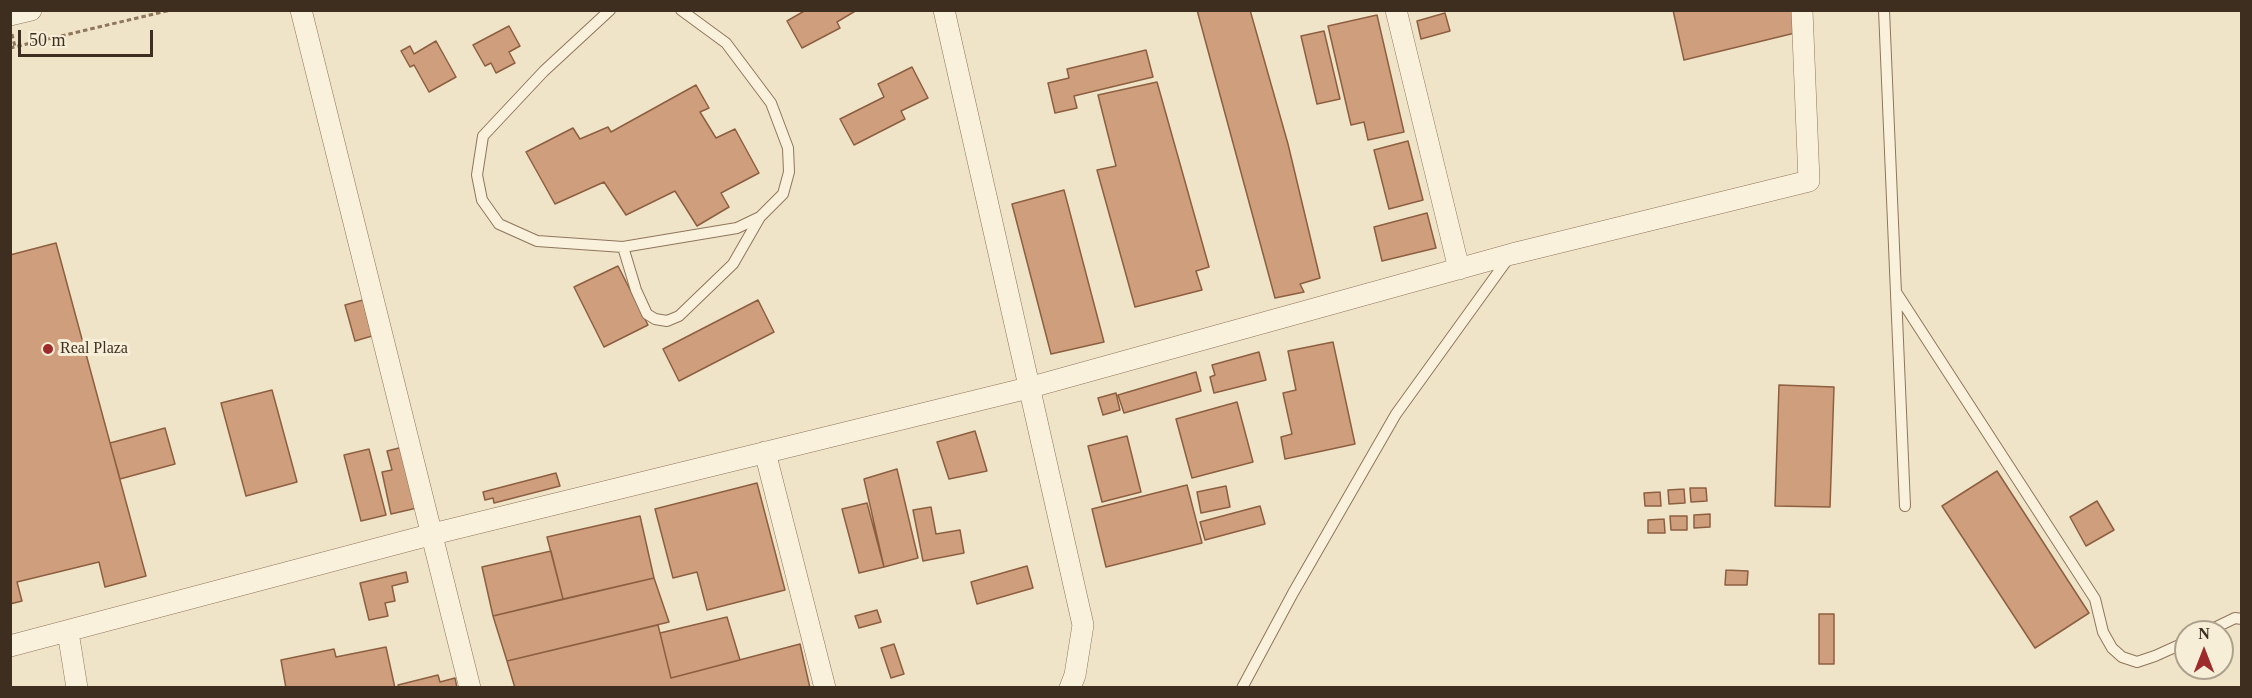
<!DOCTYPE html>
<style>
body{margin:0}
#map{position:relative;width:2252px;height:698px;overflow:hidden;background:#f0e4c8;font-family:Georgia,serif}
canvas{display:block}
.frame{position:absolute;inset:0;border:12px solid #3d2e20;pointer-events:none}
.north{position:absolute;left:2174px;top:620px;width:60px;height:60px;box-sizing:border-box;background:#f7eed8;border:2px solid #ada18e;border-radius:50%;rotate:0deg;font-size:16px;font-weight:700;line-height:24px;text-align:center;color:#3d2e20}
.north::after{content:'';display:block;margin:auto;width:21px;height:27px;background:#9e2a2b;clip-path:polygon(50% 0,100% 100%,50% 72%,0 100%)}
.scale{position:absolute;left:18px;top:30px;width:135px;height:27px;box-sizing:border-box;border:3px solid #3d2e20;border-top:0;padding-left:8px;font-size:18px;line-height:21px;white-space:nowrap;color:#3d2e20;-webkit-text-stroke:4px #f7eed8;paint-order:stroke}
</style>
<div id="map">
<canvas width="2252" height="698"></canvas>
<div class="frame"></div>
<div class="north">N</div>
<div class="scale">50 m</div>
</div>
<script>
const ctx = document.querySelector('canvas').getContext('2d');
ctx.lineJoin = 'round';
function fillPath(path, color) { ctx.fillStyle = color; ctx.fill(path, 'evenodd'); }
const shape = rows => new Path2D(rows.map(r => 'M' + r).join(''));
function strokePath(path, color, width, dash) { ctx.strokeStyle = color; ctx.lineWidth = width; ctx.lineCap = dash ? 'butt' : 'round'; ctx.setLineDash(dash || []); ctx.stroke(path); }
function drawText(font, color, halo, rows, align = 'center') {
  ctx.font = font + ' Georgia,serif'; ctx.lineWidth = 6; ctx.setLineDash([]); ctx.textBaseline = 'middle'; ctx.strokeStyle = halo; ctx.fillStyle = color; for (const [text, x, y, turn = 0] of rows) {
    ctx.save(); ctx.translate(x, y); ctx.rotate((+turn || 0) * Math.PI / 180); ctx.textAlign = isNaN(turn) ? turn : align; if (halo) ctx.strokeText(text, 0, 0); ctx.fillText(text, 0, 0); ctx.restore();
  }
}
const building = shape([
 [806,10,857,10,837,22,840,28,802,48,787,21,806,10],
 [1197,10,1250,10,1288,144,1320,278,1300,284,1304,292,1275,298,1197,10],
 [1673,10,1797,10,1799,32,1684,60,1673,10],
 [1445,13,1450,31,1421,39,1417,21,1445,13],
 [1377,15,1404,132,1368,140,1364,122,1351,125,1328,26,1377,15],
 [509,26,520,46,509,52,515,63,496,73,491,63,485,66,473,45,509,26],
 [1324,31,1340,99,1317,104,1301,36,1324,31],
 [436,41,456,77,429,92,414,65,410,67,401,51,410,46,414,54,436,41],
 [1146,50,1153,77,1074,96,1077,108,1055,113,1048,83,1069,78,1067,69,1146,50],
 [912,67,928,98,901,111,905,119,854,145,840,119,884,97,878,84,912,67],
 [1157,82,1209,267,1196,271,1202,290,1135,307,1097,170,1116,166,1098,95,1157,82],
 [696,85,709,108,700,112,716,138,735,129,759,173,721,193,729,207,697,226,675,191,626,215,604,182,555,204,526,152,573,128,580,139,608,127,611,132,696,85],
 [1408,141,1423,200,1389,209,1374,150,1408,141],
 [1064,190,1104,342,1051,354,1012,204,1064,190],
 [1427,213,1436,248,1382,261,1374,227,1427,213],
 [56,243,146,576,105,587,99,562,17,582,22,601,10,604,10,255,56,243],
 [618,266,648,325,604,347,574,287,618,266],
 [363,300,372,336,355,341,345,305,363,300],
 [758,300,774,332,679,381,663,349,758,300],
 [1333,342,1355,444,1285,459,1281,437,1292,434,1283,393,1296,390,1288,351,1333,342],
 [1259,352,1266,380,1214,393,1210,377,1215,375,1212,365,1259,352],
 [1196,372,1201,391,1124,413,1118,395,1196,372],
 [1779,385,1834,387,1830,507,1775,506,1779,385],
 [272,390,297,482,246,496,221,403,272,390],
 [1116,393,1120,410,1103,415,1098,398,1116,393],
 [1237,402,1253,462,1192,478,1176,419,1237,402],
 [165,428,175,464,120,479,110,443,165,428],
 [975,431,987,471,949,479,937,442,975,431],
 [1127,436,1141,492,1102,502,1088,446,1127,436],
 [403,447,417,508,391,514,382,472,392,470,387,451,403,447],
 [369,449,386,515,361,521,344,455,369,449],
 [897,469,918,558,884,567,864,479,897,469],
 [1997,471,2089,613,2035,648,1942,506,1997,471],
 [556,473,560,486,494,503,493,498,485,500,483,492,556,473],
 [757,483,785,590,707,610,697,572,673,578,655,509,757,483],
 [1187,485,1202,543,1106,567,1092,509,1187,485],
 [1226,486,1230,507,1201,513,1197,492,1226,486],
 [1690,488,1706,488,1707,501,1691,502,1690,488],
 [1684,489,1685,503,1669,504,1668,490,1684,489],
 [1660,492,1661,506,1645,506,1644,493,1660,492],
 [2097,501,2114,530,2086,546,2070,517,2097,501],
 [867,503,884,567,859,573,842,509,867,503],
 [1260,506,1265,524,1205,540,1200,522,1260,506],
 [931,507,936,534,960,530,964,553,923,561,913,510,931,507],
 [1710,514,1710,527,1694,528,1694,515,1710,514],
 [640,516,654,578,563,599,547,537,640,516],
 [1670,516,1687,516,1687,530,1671,530,1670,516],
 [1664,519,1665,533,1648,533,1648,520,1664,519],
 [551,551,563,599,493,616,482,567,551,551],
 [1027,566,1033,588,977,604,971,582,1027,566],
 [1726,570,1748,571,1747,585,1725,585,1726,570],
 [406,572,408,582,392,586,395,601,385,603,388,616,369,620,360,583,406,572],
 [654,578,669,622,507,661,493,616,654,578],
 [877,610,881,622,859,628,855,616,877,610],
 [1819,614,1834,614,1834,664,1819,664,1819,614],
 [727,617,740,660,671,678,660,633,727,617],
 [658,625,671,678,800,644,810,688,515,688,507,661,658,625],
 [894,644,904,674,891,678,881,648,894,644],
 [386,647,395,688,286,688,281,660,334,649,336,657,386,647],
 [438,675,440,682,455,678,457,688,399,688,398,685,438,675]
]);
fillPath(building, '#cf9f7d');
strokePath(building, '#8d5f41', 1.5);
const lane = shape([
 [610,10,544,71,483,136,477,175,482,200,499,224,537,241,623,247,737,228,760,217,783,194,789,172,788,148,771,103,726,43,681,10],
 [1884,10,1905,506],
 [623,247,636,290,647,314,655,319,667,321,679,316,733,264,760,217],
 [1896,292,2095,599,2103,632,2112,648,2122,657,2137,662,2155,656,2186,642],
 [2206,632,2235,618,2242,619],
 [1242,688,1293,593,1396,414,1510,256]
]);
const street = shape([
 [301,10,470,688],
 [944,10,1083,625,1075,675,1070,688],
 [1396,10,1459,269],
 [10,15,31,10],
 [765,452,825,688],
 [68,632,77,688],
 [10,646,433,534,1028,388,1512,254,1809,181,1802,10]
]);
strokePath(lane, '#8d765c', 12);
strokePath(street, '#8d765c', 22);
strokePath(shape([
 [12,34,15,47],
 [10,48,171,10]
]), '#8d765c', 3, [4.5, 3]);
strokePath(lane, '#faf1dc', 10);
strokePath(street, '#faf1dc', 21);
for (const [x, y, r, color] of [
 [48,349,6,"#9e2a2b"]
]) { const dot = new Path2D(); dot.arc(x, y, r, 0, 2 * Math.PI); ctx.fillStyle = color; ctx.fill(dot); strokePath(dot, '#f7eed8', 2); }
drawText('16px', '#3d2e20', '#f7eed8', [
 ["Real Plaza",60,349]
], 'left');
</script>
